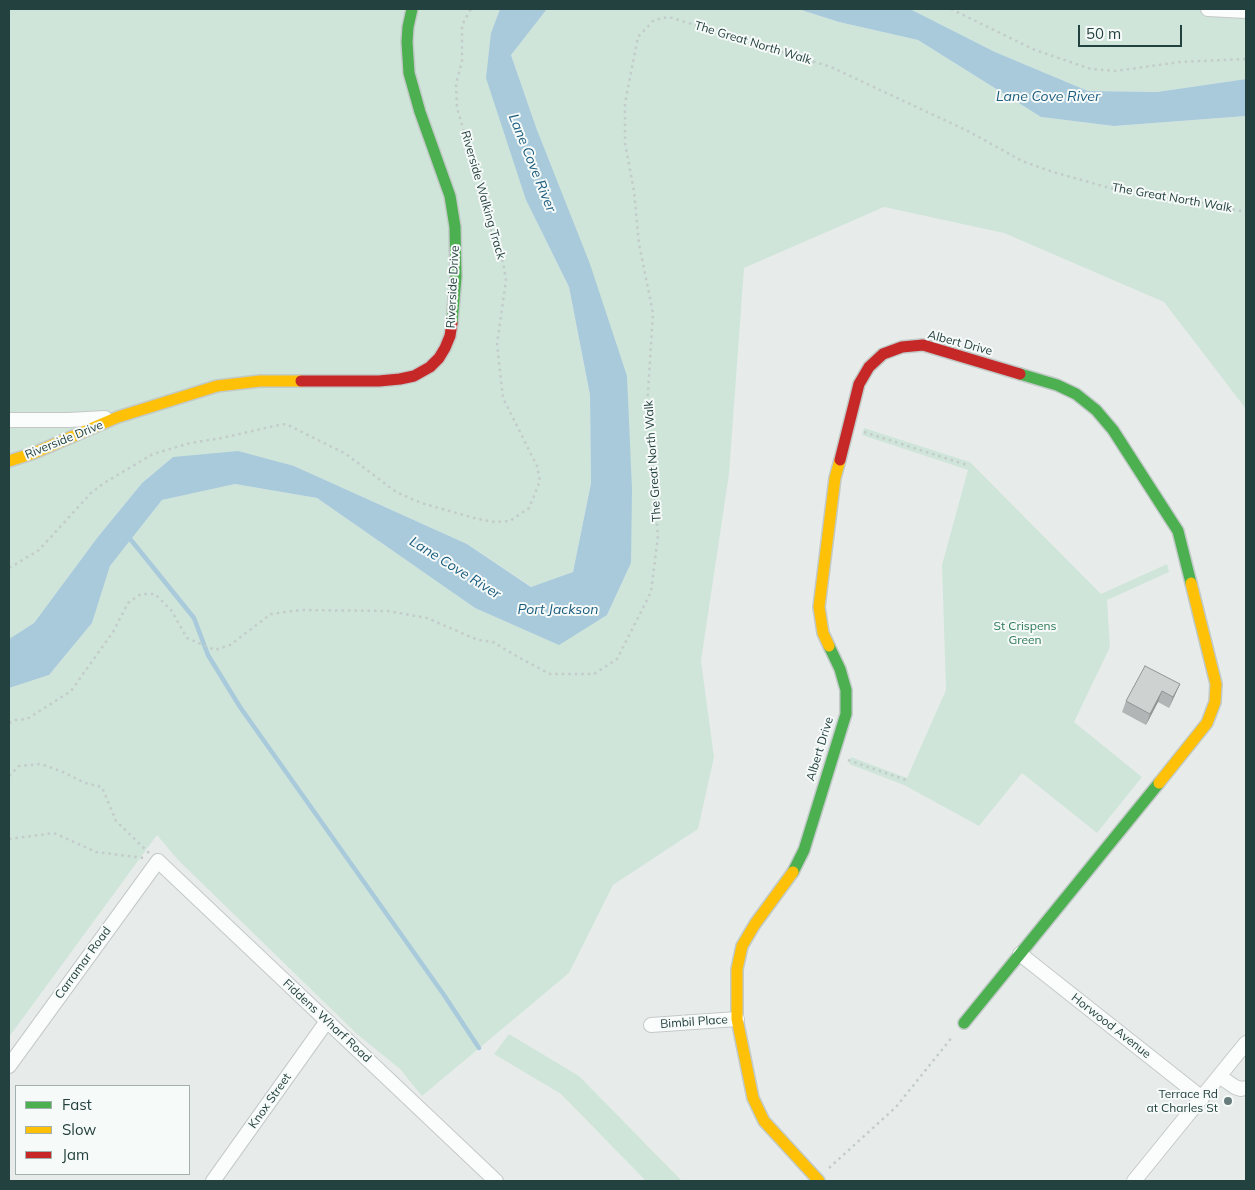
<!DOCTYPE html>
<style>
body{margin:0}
#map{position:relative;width:1255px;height:1190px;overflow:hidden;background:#e7eceb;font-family:Mulish,sans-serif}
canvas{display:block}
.frame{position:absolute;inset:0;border:10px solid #23413e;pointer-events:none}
.legend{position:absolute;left:15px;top:1085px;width:175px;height:90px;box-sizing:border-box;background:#f6faf9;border:1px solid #a2b0ae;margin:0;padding:6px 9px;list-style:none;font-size:15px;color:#23413e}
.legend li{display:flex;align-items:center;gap:10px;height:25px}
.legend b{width:25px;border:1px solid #a2b0ae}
.scale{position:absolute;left:1078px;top:25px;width:104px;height:22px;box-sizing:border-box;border:2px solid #23413e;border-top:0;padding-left:6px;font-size:15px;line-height:18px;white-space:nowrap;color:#23413e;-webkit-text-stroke:4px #f6faf9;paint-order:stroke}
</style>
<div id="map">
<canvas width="1255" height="1190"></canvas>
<div class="frame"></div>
<ul class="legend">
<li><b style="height:6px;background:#4caf50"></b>Fast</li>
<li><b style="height:6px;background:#ffc107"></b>Slow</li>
<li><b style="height:6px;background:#c62828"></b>Jam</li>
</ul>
<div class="scale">50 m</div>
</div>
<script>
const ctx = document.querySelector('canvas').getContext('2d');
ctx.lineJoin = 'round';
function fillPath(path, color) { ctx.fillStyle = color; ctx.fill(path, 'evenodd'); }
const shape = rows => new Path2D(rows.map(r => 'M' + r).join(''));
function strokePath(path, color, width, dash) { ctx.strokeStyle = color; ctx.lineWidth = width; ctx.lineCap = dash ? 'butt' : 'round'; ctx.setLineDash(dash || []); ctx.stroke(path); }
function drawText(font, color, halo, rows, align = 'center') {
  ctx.font = font + ' Mulish,sans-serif'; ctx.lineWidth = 4; ctx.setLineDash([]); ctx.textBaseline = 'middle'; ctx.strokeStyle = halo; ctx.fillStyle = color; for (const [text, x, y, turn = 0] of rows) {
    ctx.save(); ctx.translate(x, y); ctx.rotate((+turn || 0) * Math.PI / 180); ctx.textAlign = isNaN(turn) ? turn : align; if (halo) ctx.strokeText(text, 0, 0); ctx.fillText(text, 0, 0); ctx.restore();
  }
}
fillPath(shape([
 [9,9,500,9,491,33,526,200,569,287,590,395,591,483,573,572,532,587,467,544,294,466,173,457,142,483,97,538,34,623,9,639],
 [547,9,798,9,839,22,918,40,1041,117,1114,126,1246,116,1246,409,1164,302,1004,233,884,207,744,268,729,474,701,661,714,757,698,829,613,885,569,973,422,1096,400,1069,357,1034,178,860,157,835,9,1037,9,688,49,675,92,623,110,566,162,500,235,484,317,498,475,608,558,644,607,615,631,563,537,130,511,55],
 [910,9,1246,9,1246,79,1157,92,1088,91,995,52],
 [864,428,970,462,1101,594,1167,564,1169,572,1107,600,1110,647,1074,722,1142,777,1097,833,1022,773,979,826,904,785,849,764,851,757,907,778,946,690,942,565,968,470,862,435],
 [509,1034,579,1076,682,1181,646,1181,561,1094,494,1054]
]), '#d0e5da');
fillPath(shape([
 [500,9,547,9,511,55,537,130,590,264,627,376,632,489,631,563,607,615,559,645,475,608,317,498,235,484,162,500,110,566,92,623,49,675,9,688,9,639,34,623,97,538,142,483,173,457,238,451,294,466,467,544,531,587,573,572,591,483,590,395,569,287,526,200,486,78,491,33],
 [798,9,910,9,995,52,1088,91,1157,92,1246,79,1246,116,1114,126,1041,117,918,40,839,22]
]), '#a8cadb');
strokePath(shape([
 [127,535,194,618,208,655,240,707,444,995,479,1048]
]), '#a8cadb', 4.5);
const street = shape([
 [1208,9,1246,11],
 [9,420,69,420,105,418],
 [1020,954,1202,1098],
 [651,1025,737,1019],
 [9,1066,158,861,496,1181],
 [1219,1076,1235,1087,1241,1089,1246,1088],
 [213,1181,327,1021],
 [1134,1181,1246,1043]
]);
const fast = shape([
 [412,9,408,27,407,42,409,73,420,112,450,196,455,227,456,277,452,323],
 [1020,374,1057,385,1076,394,1096,410,1113,430,1178,531,1191,583],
 [793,872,804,850,846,714,846,690,840,669,829,646],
 [964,1023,1159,783]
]);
const slow = shape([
 [9,461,34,453,118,417,217,386,260,381,301,381],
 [829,646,823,633,819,607,835,478,840,460],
 [1159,783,1207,723,1215,702,1216,684,1191,583],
 [793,872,755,924,742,946,737,969,737,1019,753,1098,764,1121,819,1181]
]);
const jam = shape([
 [301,381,379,381,400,379,414,376,430,367,439,358,445,348,450,336,452,323],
 [840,460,859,384,869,367,883,354,902,347,923,345,1020,374]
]);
strokePath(street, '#c4c9c8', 16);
strokePath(fast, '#c2cac8', 14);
strokePath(slow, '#c2cac8', 14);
strokePath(jam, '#c2cac8', 14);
strokePath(shape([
 [951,9,1035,50,1091,69,1115,71,1180,62,1246,59],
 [864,432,967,465],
 [9,567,11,567,39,550,91,493,104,483,153,454,190,443,222,438,274,426,286,424,346,454,396,492,421,503,478,519,495,522,510,521,529,508,540,481,537,466,503,398,497,344,506,280,503,262,493,238,485,205,482,183,470,152,457,108,456,84,462,61,462,25,471,9],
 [9,723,16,720,27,719,71,691,113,632,128,603,141,594,155,594,171,610,187,638,215,650,230,645,271,614,300,610,388,611,427,618,478,640,493,642,518,657,550,674,594,674,617,659,651,592,658,536,647,407,653,313,639,244,634,191,625,143,625,103,638,37,654,20,669,17,831,67,968,131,1022,161,1053,172,1128,193,1180,198,1246,212],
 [848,760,909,781],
 [9,776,19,766,41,764,63,772,85,783,102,787,116,821,149,853],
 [9,839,54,833,96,852,144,858],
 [829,1168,896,1107,953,1036]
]), '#c2cccb', 2.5, [2.5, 4]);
strokePath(street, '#fbfcfc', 14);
strokePath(fast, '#4caf50', 11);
strokePath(slow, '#ffc107', 11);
strokePath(jam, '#c62828', 11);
fillPath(shape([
 [1180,684,1175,695,1169,708,1158,702,1146,725,1122,712,1126,701]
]), '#b1b5b5');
fillPath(shape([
 [1180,684,1175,695,1169,708,1173,697],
 [1162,691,1158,702,1146,725,1150,714]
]), '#909493');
const building = shape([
 [1145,666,1180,684,1173,697,1162,691,1150,714,1126,701,1145,666]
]);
fillPath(building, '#ced3d2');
strokePath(building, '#909493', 1);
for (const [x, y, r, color] of [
 [1228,1101,5,"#687d7b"]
]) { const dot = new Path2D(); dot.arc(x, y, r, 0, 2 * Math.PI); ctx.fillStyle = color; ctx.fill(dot); strokePath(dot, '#f6faf9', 2); }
drawText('12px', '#23413e', '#f6faf9', [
 ["The Great North Walk",753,43,17],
 ["Riverside Walking Track",483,195,74],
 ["The Great North Walk",1172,198,10],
 ["Riverside Drive",453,287,-87],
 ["Albert Drive",960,343,15],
 ["Riverside Drive",64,440,-22],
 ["The Great North Walk",653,461,-94],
 ["Albert Drive",820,749,-73],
 ["Carramar Road",83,963,-54],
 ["Fiddens Wharf Road",327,1021,43],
 ["Bimbil Place",694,1022,-4],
 ["Horwood Avenue",1111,1026,38],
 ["Knox Street",270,1101,-55]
]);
drawText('12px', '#2c7957', '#f6faf9', [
 ["St Crispens",1025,626],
 ["Green",1025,640]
]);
drawText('12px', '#23413e', '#f6faf9', [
 ["Terrace Rd",1218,1094],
 ["at Charles St",1218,1108]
], 'right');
drawText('italic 14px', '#1b5d7f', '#f6faf9', [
 ["Lane Cove River",1048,97],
 ["Lane Cove River",532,163,68],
 ["Lane Cove River",455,568,32],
 ["Port Jackson",558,610]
]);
</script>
